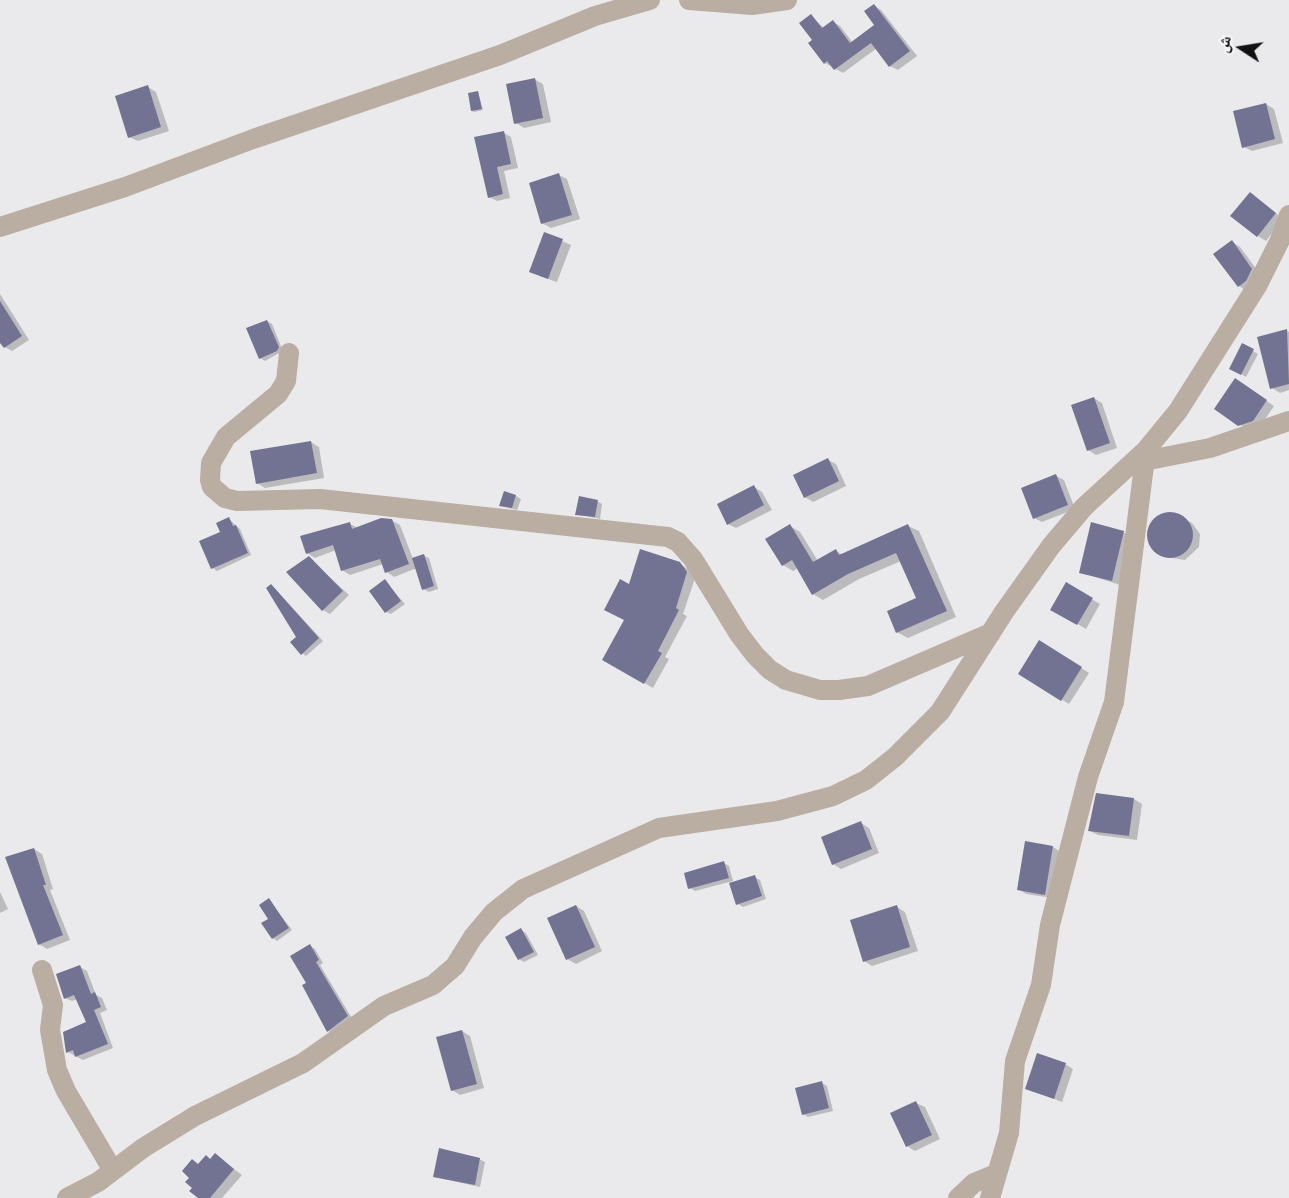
<!DOCTYPE html>
<meta charset="utf-8">
<style>
body{margin:0}
#map{position:relative;width:1289px;height:1198px;overflow:hidden;background:#eaeaed;font-family:"Open Sans","Noto Naskh Arabic",sans-serif}
canvas{display:block}
.north{position:absolute;left:1211px;top:18px;width:60px;height:60px;-webkit-text-stroke:4px #f7f7fa;paint-order:stroke;rotate:282deg;font-size:16px;font-weight:700;line-height:24px;text-align:center;color:#111112}
.north::after{content:'';display:block;margin:auto;width:21px;height:27px;background:#111112;clip-path:polygon(50% 0,100% 100%,50% 72%,0 100%)}
</style>
<div id="map">
<canvas width="1289" height="1198"></canvas>
<div class="north">ش</div>
</div>
<script>
const ctx = document.querySelector('canvas').getContext('2d');
ctx.lineJoin = 'round';
function fillPath(path, color) { ctx.fillStyle = color; ctx.fill(path, 'evenodd'); }
const shape = rows => new Path2D(rows.map(r => 'M' + r).join(''));
function strokePath(path, color, width, dash) { ctx.strokeStyle = color; ctx.lineWidth = width; ctx.lineCap = dash ? 'butt' : 'round'; ctx.setLineDash(dash || []); ctx.stroke(path); }
fillPath(shape([
 [874,6,881,10,917,56,898,70,890,66,877,48,843,73,825,63,814,40,811,16,824,28,833,22,840,26,853,43,876,25],
 [534,79,543,84,551,122,524,128,516,123],
 [148,87,156,92,169,131,138,141,129,137],
 [478,92,483,110,474,112,472,111],
 [1266,104,1274,109,1283,143,1252,151,1244,147],
 [504,133,511,137,518,168,504,171,510,198,497,201,489,197],
 [559,175,567,179,580,219,551,228,542,223],
 [1258,199,1283,219,1266,241,1258,236],
 [544,233,571,245,557,282,539,276],
 [1232,242,1240,247,1260,274,1247,291,1239,286],
 [0,294,29,340,12,351,5,347,0,339],
 [267,321,272,324,283,351,265,361,260,358],
 [1286,330,1289,332,1289,390,1280,393,1272,388],
 [1243,345,1258,354,1246,377,1231,368],
 [1243,385,1274,406,1261,425,1248,429,1239,424],
 [1094,398,1102,403,1117,448,1096,455,1088,450],
 [311,442,319,447,324,478,265,488,257,483],
 [828,460,836,464,846,486,813,502,805,497],
 [1056,476,1064,480,1075,509,1042,522,1034,518],
 [754,487,762,492,772,510,736,528,728,524],
 [516,496,521,499,517,510,501,506],
 [597,501,602,504,600,519,577,514],
 [1171,513,1192,523,1200,534,1199,547,1185,560,1166,557,1157,552,1150,541,1153,522],
 [229,519,240,529,251,555,217,571,213,568],
 [391,520,400,525,413,559,424,556,429,558,438,589,429,592,423,589,417,568,394,577,387,572,383,564,350,575,342,570,336,550,315,558,307,553,350,524,358,528],
 [790,526,800,532,818,561,836,551,843,555,908,526,919,531,956,617,908,638,897,632,918,599,901,561,859,579,823,600,813,594,798,568,793,571,783,565],
 [1123,532,1131,537,1120,585,1080,572],
 [309,558,349,595,330,614,323,610,289,572],
 [679,563,688,569,695,578,683,614,687,616,665,657,669,659,653,688,604,659,626,620,630,586],
 [385,581,405,604,391,614,386,612],
 [1066,584,1100,604,1086,629,1052,609],
 [275,589,323,641,306,656,302,653,298,637],
 [1047,646,1089,673,1069,704,1061,699],
 [1098,794,1134,799,1142,804,1137,840,1098,835,1090,831],
 [861,823,869,828,879,853,841,869,833,864],
 [1053,847,1061,852,1053,898,1026,894,1018,889],
 [34,849,42,854,53,889,50,890,70,940,47,949,39,944],
 [724,863,729,866,733,881,695,891,690,888],
 [754,877,760,880,766,899,743,907,738,904],
 [0,892,8,909,0,913],
 [269,900,292,930,277,941,273,938],
 [576,906,584,911,602,951,576,964,567,959],
 [897,907,905,912,918,951,872,966,864,961],
 [521,930,526,933,538,955,524,962,519,959],
 [310,946,315,949,323,963,320,965,353,1020,333,1033,328,1031,308,984],
 [80,967,87,971,96,995,102,998,107,1010,100,1013,113,1048,83,1060,68,1052,88,1023,78,999,72,1001,65,998],
 [462,1031,470,1036,484,1088,460,1095,452,1090],
 [1065,1064,1073,1069,1062,1102,1027,1088],
 [822,1083,827,1086,833,1111,808,1117,803,1114],
 [916,1103,925,1107,940,1139,915,1151,907,1146],
 [215,1155,242,1175,222,1198,200,1198,199,1165,206,1157,211,1160],
 [479,1159,485,1162,480,1187,435,1177]
]), '#0003');
fillPath(shape([
 [874,4,910,51,889,67,871,43,834,70,827,61,824,64,808,43,812,40,799,23,811,14,822,28,833,20,850,43,874,25,864,11],
 [535,78,543,118,514,124,506,84],
 [148,85,161,127,128,138,115,96],
 [478,91,482,109,471,111,468,93],
 [1266,103,1275,139,1242,148,1233,111],
 [504,131,511,164,497,167,503,194,488,198,474,137],
 [559,173,572,215,541,224,529,183],
 [1250,192,1276,213,1257,237,1230,216],
 [544,232,563,239,548,279,529,272],
 [1232,240,1252,269,1246,281,1238,287,1213,254],
 [0,301,22,336,4,348,0,343],
 [267,320,279,347,277,351,259,359,246,328],
 [1287,329,1289,384,1270,389,1257,337],
 [1242,343,1254,349,1241,375,1229,369],
 [1235,378,1267,400,1253,421,1238,426,1214,409],
 [1094,397,1110,443,1087,451,1071,405],
 [311,441,317,473,256,484,250,451],
 [828,458,839,481,804,498,793,475],
 [1056,474,1068,505,1033,519,1021,488],
 [754,485,764,505,727,525,717,504],
 [504,491,516,495,512,508,499,506],
 [579,496,598,500,595,517,575,515],
 '1147 535a23 23 0 1 1 46 0a23 23 0 1 1-46 0Z',
 [229,517,233,526,236,525,248,553,211,569,199,541,220,532,216,523],
 [381,518,392,519,409,564,385,573,380,559,341,571,333,545,306,554,300,536,350,522,352,529],
 [1091,522,1124,531,1112,581,1079,573],
 [790,524,813,562,836,549,839,555,908,524,947,611,896,633,887,611,916,598,896,553,848,574,812,595,792,560,782,566,765,539],
 [640,549,680,562,687,572,676,608,679,610,658,651,662,653,644,684,602,660,624,620,604,610,620,579,629,584],
 [424,554,434,586,422,590,412,558],
 [309,556,343,591,322,611,286,572],
 [385,579,401,601,385,613,369,591],
 [1066,582,1093,598,1077,625,1050,610],
 [271,584,319,638,301,655,290,642,296,637,266,588],
 [1039,640,1082,667,1061,701,1018,674],
 [1096,793,1134,798,1129,836,1088,831],
 [861,821,872,849,832,865,821,837],
 [1025,841,1053,846,1045,895,1017,890],
 [34,848,46,885,43,885,63,935,38,945,5,857],
 [724,861,729,878,688,889,684,873],
 [755,875,762,896,736,905,729,883],
 [269,898,289,928,272,939,261,923,268,919,259,905],
 [576,905,595,947,566,960,547,918],
 [897,905,910,947,863,962,850,920],
 [521,928,534,952,518,960,505,937],
 [310,944,319,960,316,962,348,1016,327,1032,302,985,306,983,290,956],
 [80,965,91,994,95,992,101,1007,94,1010,108,1044,75,1057,73,1050,66,1053,63,1032,86,1022,74,995,64,999,56,974],
 [462,1030,477,1084,451,1091,436,1037],
 [1037,1053,1066,1063,1054,1099,1025,1089],
 [822,1081,829,1108,802,1115,795,1088],
 [916,1101,932,1135,906,1147,890,1113],
 [439,1148,480,1158,475,1185,433,1177],
 [215,1153,234,1169,210,1198,198,1198,189,1191,192,1188,185,1182,189,1178,182,1171,192,1159,198,1164,206,1155,210,1159]
]), '#727392');
strokePath(shape([
 [689,0,752,5,787,0],
 [0,227,125,187,253,139,500,55,595,16,650,0],
 [289,353,286,381,278,394,226,437,211,463,210,480,212,487,225,498,237,501,320,499,668,537,678,542,693,559,739,634,755,655,770,670,786,680,820,690,839,690,868,686,991,633],
 [1144,461,1210,448,1289,421],
 [42,970,53,1005,50,1030,57,1070,66,1091,112,1169],
 [67,1198,98,1182,143,1148,195,1116,303,1063,384,1006,433,985,455,966,473,937,494,912,523,889,659,828,777,811,833,796,866,780,895,757,940,712,1004,612,1051,546,1084,507,1146,450,1178,411,1257,286,1280,240,1289,215],
 [958,1198,974,1183,996,1174],
 [990,1198,1009,1133,1015,1061,1041,985,1050,925,1088,777,1114,702,1146,450]
]), '#baada2', 20);
</script>
